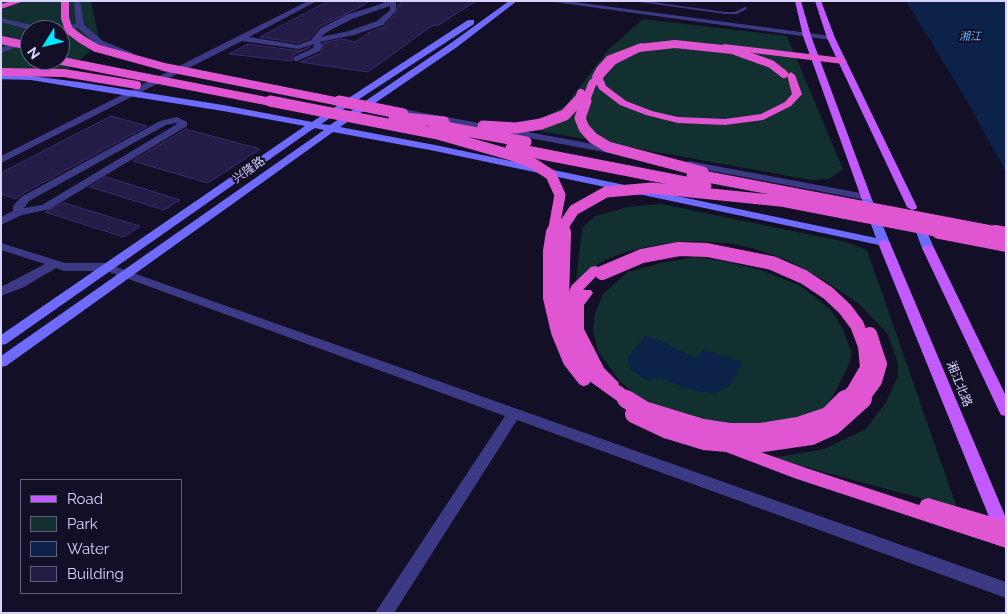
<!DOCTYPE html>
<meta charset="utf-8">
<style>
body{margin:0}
#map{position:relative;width:1007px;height:614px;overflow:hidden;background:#130f26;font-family:Raleway,sans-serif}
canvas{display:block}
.frame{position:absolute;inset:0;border:2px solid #d9d4ff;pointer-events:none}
.legend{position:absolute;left:20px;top:479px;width:162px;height:115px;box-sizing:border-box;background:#130f26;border:1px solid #625e7d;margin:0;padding:6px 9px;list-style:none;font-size:15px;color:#d9d4ff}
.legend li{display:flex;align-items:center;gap:10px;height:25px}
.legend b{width:25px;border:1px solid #625e7d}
.north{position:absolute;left:20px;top:20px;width:50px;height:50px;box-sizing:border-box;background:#130f26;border:1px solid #625e7d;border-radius:50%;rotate:234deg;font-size:14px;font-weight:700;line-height:20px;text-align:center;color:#d9d4ff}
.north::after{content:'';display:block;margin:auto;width:18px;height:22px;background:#00e5ff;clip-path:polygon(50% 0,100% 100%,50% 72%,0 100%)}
</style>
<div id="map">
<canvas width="1007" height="614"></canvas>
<div class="frame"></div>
<ul class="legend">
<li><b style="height:6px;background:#c25bff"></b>Road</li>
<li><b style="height:14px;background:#12302f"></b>Park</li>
<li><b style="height:14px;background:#0c2248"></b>Water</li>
<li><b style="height:14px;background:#241b47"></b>Building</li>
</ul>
<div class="north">N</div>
</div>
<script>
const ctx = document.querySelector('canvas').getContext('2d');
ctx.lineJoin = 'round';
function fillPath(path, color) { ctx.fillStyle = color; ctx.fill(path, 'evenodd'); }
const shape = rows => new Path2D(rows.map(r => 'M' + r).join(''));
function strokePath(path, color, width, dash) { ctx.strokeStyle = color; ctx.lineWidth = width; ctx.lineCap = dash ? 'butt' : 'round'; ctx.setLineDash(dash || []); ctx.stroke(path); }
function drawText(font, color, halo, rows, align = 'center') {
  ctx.font = font + ' Raleway,"Noto Sans SC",sans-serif'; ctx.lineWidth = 4; ctx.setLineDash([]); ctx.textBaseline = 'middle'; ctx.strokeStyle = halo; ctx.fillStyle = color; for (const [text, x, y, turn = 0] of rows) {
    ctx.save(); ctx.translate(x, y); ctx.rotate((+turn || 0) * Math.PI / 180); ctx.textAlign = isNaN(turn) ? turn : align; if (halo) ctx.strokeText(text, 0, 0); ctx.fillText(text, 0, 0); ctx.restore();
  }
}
fillPath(shape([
 [1,1,91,1,100,43,64,73,1,81],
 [30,30,60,30,60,60,30,60],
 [643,19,787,36,843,169,829,179,811,180,523,128,565,106,608,50],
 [661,204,846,242,867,250,957,508,772,458,824,449,866,429,886,402,898,376,898,363,887,333,858,303,825,281,787,260,752,248,728,243,686,241,645,247,620,254,601,262,576,281,582,228,595,216,628,207],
 [696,257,728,262,761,270,801,286,831,310,843,329,852,355,846,371,826,409,788,424,733,430,641,401,619,380,599,353,593,332,595,314,603,294,628,272,661,263]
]), '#12302f');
fillPath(shape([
 [906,1,1006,1,1006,172,967,101],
 [645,336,657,339,695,358,704,350,743,362,732,383,716,394,687,389,661,378,648,381,632,371,627,359]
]), '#0c2248');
const building = shape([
 [328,1,370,1,357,9,320,26,310,38,298,43,260,37,328,1],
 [404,1,476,1,437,26,433,25,368,72,300,62,321,53,323,43,342,39,355,42,372,31,384,27,397,12,398,5,404,1],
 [248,44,299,51,310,47,293,55,292,61,229,54,248,44],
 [111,116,147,126,20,195,16,199,1,194,1,173,111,116],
 [186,129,260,149,208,183,133,161,186,129],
 [106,177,180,200,164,210,90,187,106,177],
 [64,203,140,226,124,237,45,212,64,203]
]);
fillPath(building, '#241b47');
strokePath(building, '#3b2d73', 1);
fillPath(shape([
 [633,1,645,1,725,12,735,12,745,7,748,8,737,14,725,14,633,1]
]), '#3d3a85');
fillPath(shape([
 [308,1,317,1,249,37,298,45,311,40,321,28,346,15,384,3,382,1,396,1,396,11,383,25,354,35,320,42,322,45,320,51,297,61,294,61,294,57,313,48,314,44,299,49,242,41,1,163,1,156,308,1],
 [390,6,390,10,377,21,349,31,321,37,327,32,352,19,390,6],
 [177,117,187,122,187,126,50,209,22,215,1,225,1,217,13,211,13,206,21,197,160,121,177,117],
 [176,123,177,124,42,205,24,208,29,201,166,125,176,123],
 [1,243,65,263,105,263,111,267,105,271,64,271,56,268,24,287,1,296,1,287,45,264,1,250,1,243]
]), '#3d3a85');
fillPath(shape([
 [74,1,80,1,84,25,103,41,133,53,133,57,127,57,97,45,78,28,60,31,46,30,76,24,74,1],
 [547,1,567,1,831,36,835,38,831,40,547,1],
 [1,18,43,28,44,30,31,30,1,22,1,18],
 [30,37,30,42,1,53,1,48,30,37],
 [392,107,615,148,620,151,615,154,389,112,388,110,392,107],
 [689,161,866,194,871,197,866,200,686,166,686,162,689,161],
 [105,263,1006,582,1006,598,517,420,394,613,375,613,505,416,101,269,99,267,105,263]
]), '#3d3a85');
fillPath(shape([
 [509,1,517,1,457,47,340,127,435,145,876,238,861,197,866,194,871,197,890,243,884,246,435,151,333,132,6,366,1,367,1,356,324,130,315,128,310,131,6,344,1,345,1,335,305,126,223,111,79,88,31,80,1,79,1,75,31,76,79,82,223,105,312,122,468,20,474,20,474,24,321,124,330,125,451,43,509,1],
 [916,215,921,218,934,248,932,250,924,250,922,248,911,218,916,215]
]), '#6f6bff');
fillPath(shape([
 [795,1,801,1,811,36,871,197,870,199,862,199,861,197,803,36,795,1],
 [815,1,821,1,835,38,917,207,916,209,912,210,907,207,827,38,815,1],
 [884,240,890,243,1006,518,1006,540,998,539,996,534,878,243,884,240],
 [928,245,934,248,1006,396,1006,416,1001,415,999,411,922,248,928,245]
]), '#c25bff');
fillPath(shape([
 [12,1,24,1,1,9,1,4,12,1],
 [641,43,644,44,644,48,613,60,602,76,606,86,626,101,652,111,678,117,725,119,761,114,785,102,792,94,787,75,791,72,795,75,802,94,791,106,763,120,725,125,678,123,646,115,620,105,599,89,592,76,597,67,607,56,641,43],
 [724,44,843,58,847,61,843,64,721,49,720,47,724,44],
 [596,266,602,270,583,290,591,290,593,293,584,305,584,329,604,368,619,383,616,387,611,388,606,387,594,376,582,356,570,329,570,318,568,321,563,322,558,321,556,318,572,285,591,267,596,266],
 [732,442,806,468,919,505,922,500,928,498,1006,521,1006,548,794,478,726,452,724,448,726,444,732,442]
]), '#e055d1');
strokePath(shape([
 [65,1,65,18,69,30,81,39,96,48,172,69],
 [1,40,30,46],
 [57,60,276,103],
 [164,67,345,103],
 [1,72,64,73,137,85],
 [577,103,581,93],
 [585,103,592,84,613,61,639,48,675,44,732,50,771,64,784,74]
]), '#e055d1', 8);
strokePath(shape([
 [270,101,443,135],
 [339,101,403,114],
 [586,101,580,118,584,128,593,138,608,147,703,172],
 [394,117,444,122],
 [434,125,526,142],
 [483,126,516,128,541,124,565,115,578,101],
 [434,133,511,155,534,164,551,175,560,195,553,233],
 [511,148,706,186],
 [692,174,1002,233],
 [771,199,946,233],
 [564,233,564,225,574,210,606,192,652,188,780,201]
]), '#e055d1', 11);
strokePath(shape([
 [553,232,550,251,550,298,558,332,570,361,584,379],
 [564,232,562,301,567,327,578,355,589,372,628,400],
 [939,232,1006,245],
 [995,232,1006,234],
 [602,273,642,256,679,249,707,250,772,263,804,277,828,293,845,309,857,325,865,346,867,368,853,392,844,400],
 [861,400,875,381,880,364,870,334]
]), '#e055d1', 14);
strokePath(shape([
 [626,399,644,410,703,428,729,432,761,432,798,426,828,416,845,399],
 [634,414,668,430,704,441,749,445,811,436,833,426,863,399]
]), '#e055d1', 18);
drawText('italic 11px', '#62b6ff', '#130f26', [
 ["湘江",970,37]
]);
drawText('12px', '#d9d4ff', '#130f26', [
 ["兴隆路",249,170,-36],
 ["湘江北路",959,384,68]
]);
</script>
